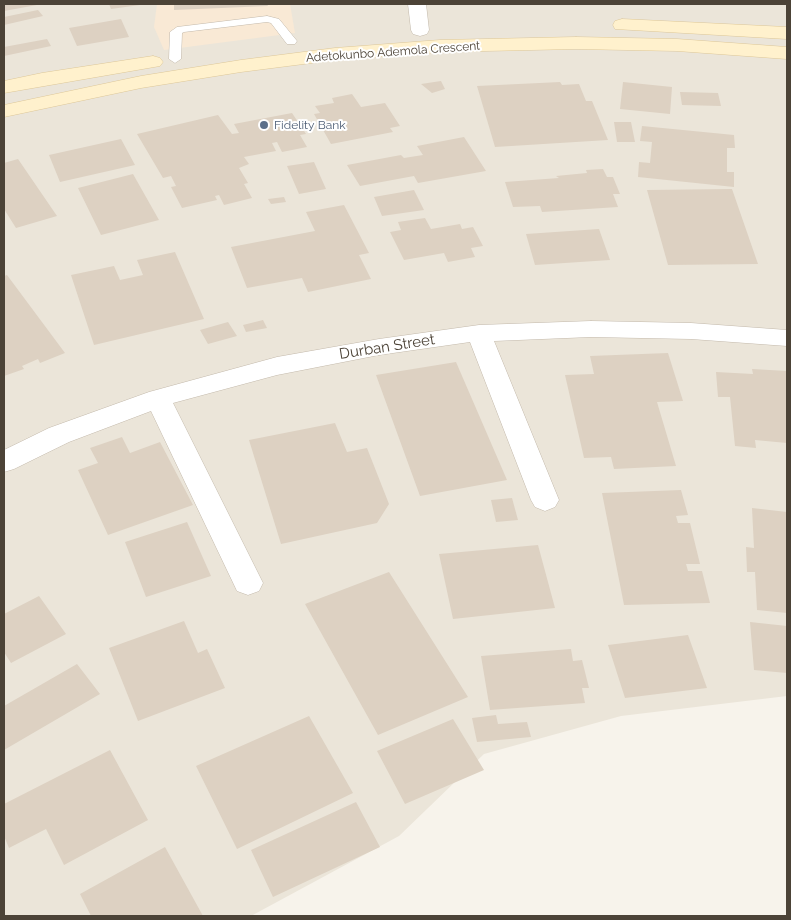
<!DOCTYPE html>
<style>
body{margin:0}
#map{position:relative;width:791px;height:920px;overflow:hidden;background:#f7f3eb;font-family:Raleway,sans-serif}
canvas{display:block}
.frame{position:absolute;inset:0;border:5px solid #4c4337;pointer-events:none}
</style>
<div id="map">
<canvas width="791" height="920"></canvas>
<div class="frame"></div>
</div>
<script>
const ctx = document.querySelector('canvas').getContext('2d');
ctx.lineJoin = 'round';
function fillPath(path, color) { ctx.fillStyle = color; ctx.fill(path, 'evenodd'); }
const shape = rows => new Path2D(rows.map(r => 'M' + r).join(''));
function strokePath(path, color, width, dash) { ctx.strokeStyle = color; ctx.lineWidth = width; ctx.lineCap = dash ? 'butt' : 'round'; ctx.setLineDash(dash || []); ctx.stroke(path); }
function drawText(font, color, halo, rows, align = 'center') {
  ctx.font = font + ' Raleway,sans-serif'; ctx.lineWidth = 4; ctx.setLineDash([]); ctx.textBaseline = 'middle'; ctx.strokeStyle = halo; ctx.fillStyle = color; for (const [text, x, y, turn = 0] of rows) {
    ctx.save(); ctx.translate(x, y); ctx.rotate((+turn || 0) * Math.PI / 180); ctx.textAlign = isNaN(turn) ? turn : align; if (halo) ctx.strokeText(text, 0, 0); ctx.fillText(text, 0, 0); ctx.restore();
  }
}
fillPath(shape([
 [4,4,787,4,787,696,621,716,484,754,399,836,251,916,4,916]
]), '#ebe5d9');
fillPath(shape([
 [157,4,290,4,295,33,164,50,154,27]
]), '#f9e9d5');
fillPath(shape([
 [4,4,37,4,37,5,4,11],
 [109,4,140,4,140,5,111,9],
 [174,4,267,4,268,6,174,10],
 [38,10,43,16,4,25,4,17],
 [121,19,129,37,77,46,69,28],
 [47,39,51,46,4,56,4,47],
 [441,81,445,89,432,93,421,84],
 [560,82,562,85,579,84,586,101,592,101,608,140,495,147,477,86],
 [623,82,672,87,670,114,620,109],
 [680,92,718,93,721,106,682,105],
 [352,94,361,107,385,103,400,126,390,128,393,132,331,144,314,114,320,113,315,106,334,103,332,98],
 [292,113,306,134,300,135,307,147,282,152,277,142,272,143,276,151,244,157,249,164,239,168,248,183,244,184,252,198,224,205,219,195,215,196,217,200,182,208,171,187,176,186,171,176,163,178,137,134,218,115,232,134,239,133,234,124],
 [614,122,631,122,635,142,617,142],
 [642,126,734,135,735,148,727,148,727,172,734,172,734,187,638,177,639,162,650,163,652,142,640,141],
 [464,137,486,171,418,183,414,176,360,186,347,165,401,155,404,158,423,155,417,146],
 [121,139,135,165,60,182,49,155],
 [18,159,57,216,16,228,4,209,4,163],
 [314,162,326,189,299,194,287,166],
 [603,169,607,177,613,177,620,194,613,194,618,207,542,212,540,206,513,207,505,182,559,178,556,176,587,173,586,170],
 [133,174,159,220,101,235,78,188],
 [732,189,758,264,668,265,647,190],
 [414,190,424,210,382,216,374,197],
 [284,197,286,202,271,204,268,199],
 [344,205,369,253,359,255,371,279,308,292,302,278,247,288,231,247,315,231,306,212],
 [425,218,431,229,460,224,462,229,473,227,483,246,471,248,475,257,448,262,444,253,404,260,390,232,401,230,398,222],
 [599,229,610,260,535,265,526,234],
 [175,252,204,319,94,345,71,275,114,266,120,280,143,275,137,260],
 [7,275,65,353,40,363,38,359,22,366,24,369,4,376,4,276],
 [263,320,267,328,246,332,243,325],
 [228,322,237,336,208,344,200,330],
 [668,353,683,401,657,402,676,466,614,469,611,457,584,458,565,375,594,374,590,356],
 [456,362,507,480,420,496,376,375],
 [752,369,787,371,787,443,755,440,756,448,735,446,730,397,718,397,716,372,753,374],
 [335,423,347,452,367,448,389,504,377,523,281,544,249,440],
 [122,437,130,453,160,442,193,505,108,535,78,470,98,463,90,448],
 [681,490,688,515,676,516,678,523,690,523,700,564,686,564,688,571,702,571,710,603,624,605,602,493],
 [512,498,518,520,496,522,491,500],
 [752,508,787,512,787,613,757,610,755,572,747,572,746,547,754,548],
 [187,522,211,576,146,597,125,542],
 [538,545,555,608,453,619,439,554],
 [389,572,468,697,378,735,305,604],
 [39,596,66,634,11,663,4,652,4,614],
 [184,621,198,653,207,649,225,688,138,721,109,648],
 [750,622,787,626,787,673,754,670],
 [688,635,707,688,625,698,608,645],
 [571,649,573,661,582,660,589,688,582,688,585,703,490,710,481,656],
 [77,664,100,694,4,750,4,706],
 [496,715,498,724,527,722,531,737,477,742,472,718],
 [309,716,353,793,237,849,196,766],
 [453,719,484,770,405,804,377,751],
 [110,750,148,820,64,865,46,829,9,848,4,836,4,804],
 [356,802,380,847,273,897,251,850],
 [165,847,203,916,91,916,80,894]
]), '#ddd1c2');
const lane = shape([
 [267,16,279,19,297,41,295,44,287,44,271,23,267,22,184,32,182,33,181,59,175,63,169,59,170,32,177,27,267,16]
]);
const street = shape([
 [408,4,426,4,429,30,427,34,420,36,413,34,411,30,408,4],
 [591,321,691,323,787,330,787,346,691,339,591,337,494,341,559,500,555,507,545,511,535,507,531,500,470,342,379,355,277,375,173,403,263,583,259,591,248,595,237,591,151,411,69,442,14,469,4,472,4,450,49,428,149,392,277,357,379,339,479,325,591,321]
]);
const secondary = shape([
 [622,19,787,27,787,39,615,29,613,25,615,21,622,19],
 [576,37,677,39,787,47,787,59,677,51,576,49,440,52,335,60,241,72,141,88,4,117,4,105,141,76,241,60,335,48,440,40,576,37],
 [153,56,160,58,163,62,160,66,4,93,4,81,42,73,153,56]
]);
strokePath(lane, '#c4baac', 1);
strokePath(street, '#c4baac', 1);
strokePath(secondary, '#dec899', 1);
fillPath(lane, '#fff');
fillPath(street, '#fff');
fillPath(secondary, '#fff1cd');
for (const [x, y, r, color] of [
 [264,125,5,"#5c6f8a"]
]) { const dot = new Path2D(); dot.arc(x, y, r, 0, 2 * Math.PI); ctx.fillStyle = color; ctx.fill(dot); strokePath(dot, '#fff', 2); }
drawText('12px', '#4c4337', '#fff', [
 ["Adetokunbo Ademola Crescent",393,52,-4]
]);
drawText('12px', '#4e5e75', '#fff', [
 ["Fidelity Bank",274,125]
], 'left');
drawText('15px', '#4c4337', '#fff', [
 ["Durban Street",387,347,-9]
]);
</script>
